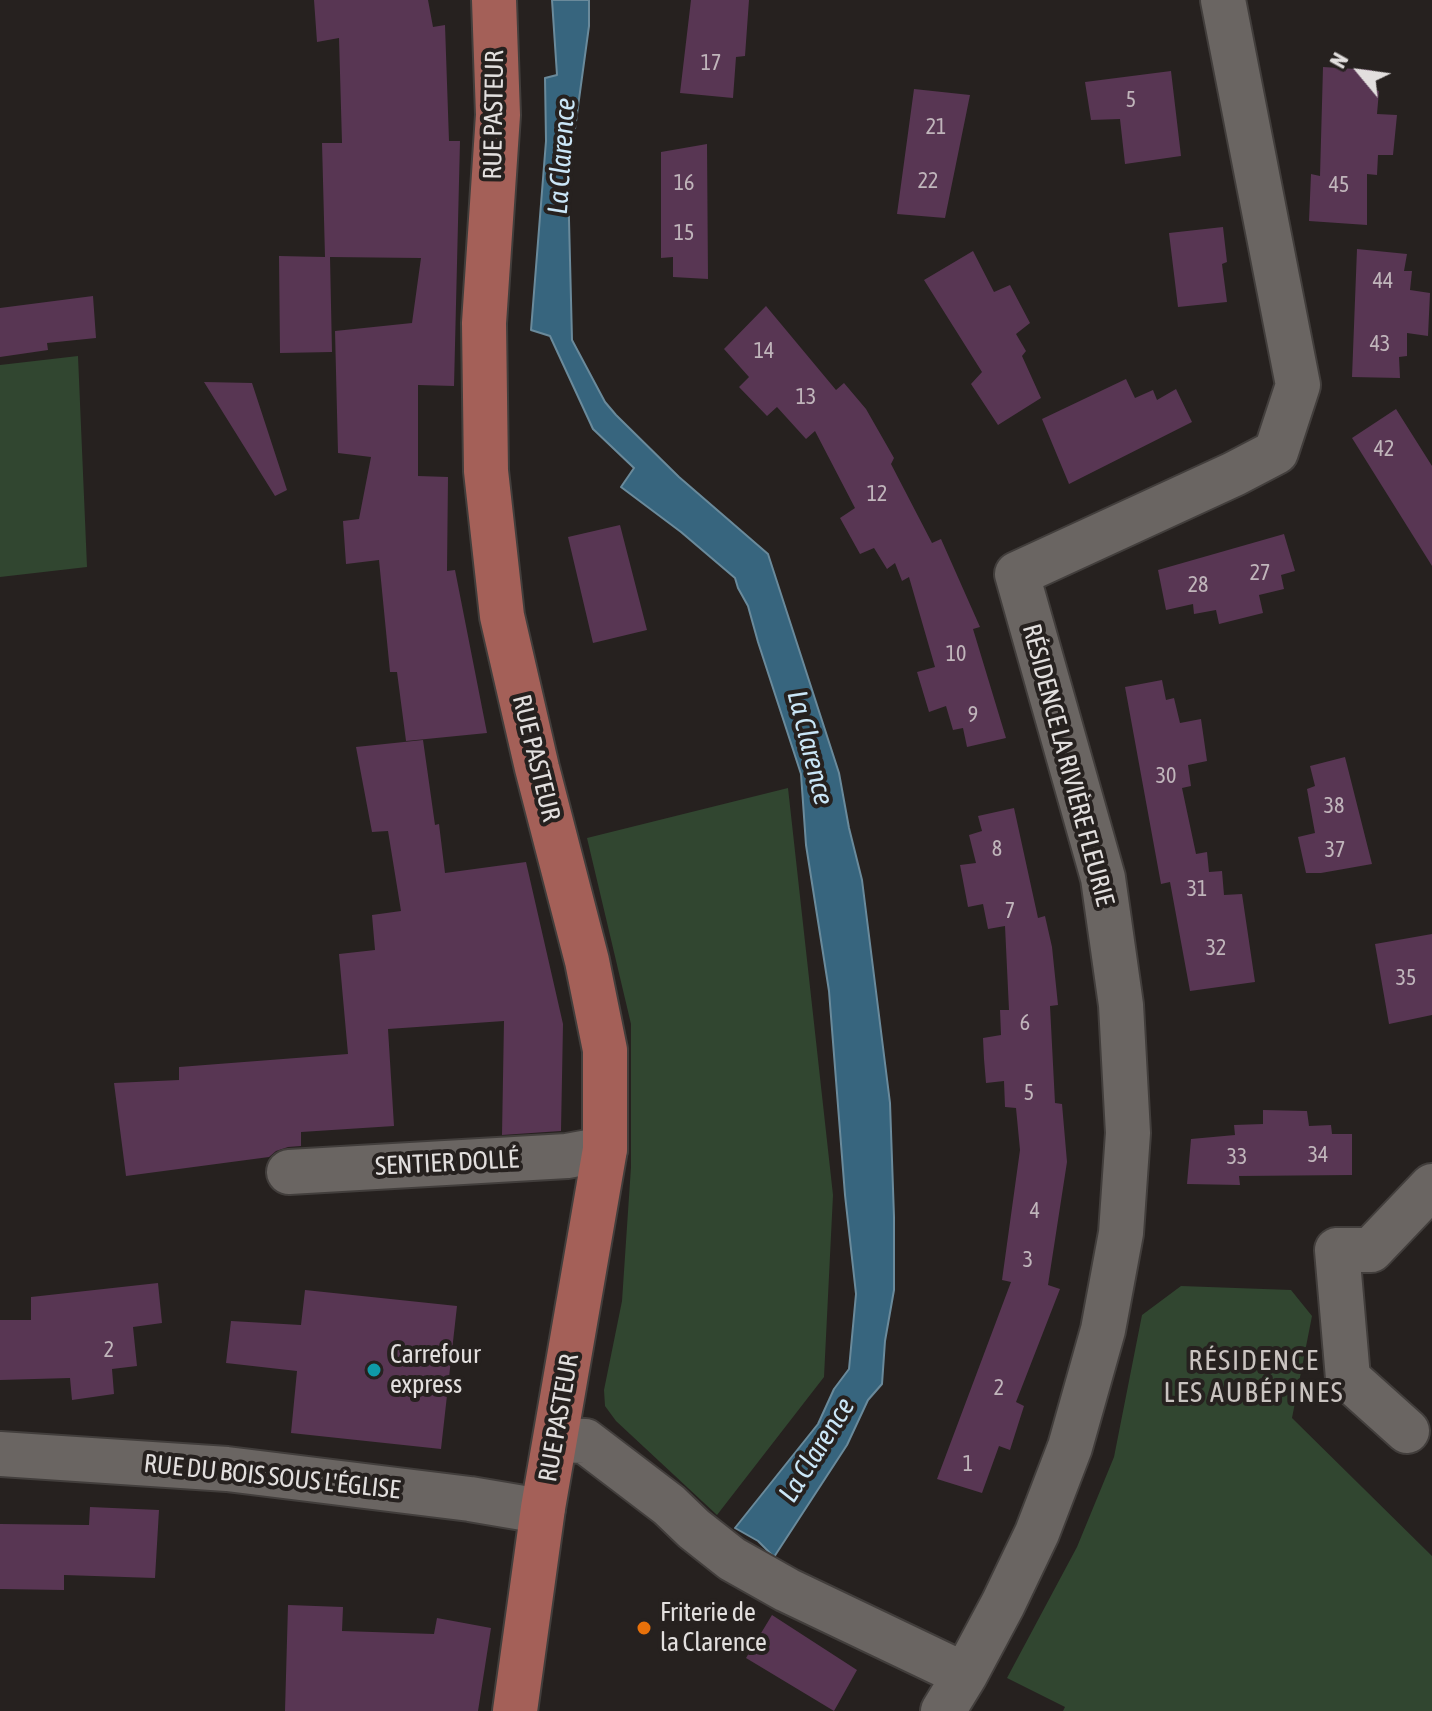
<!DOCTYPE html>
<meta charset="utf-8">
<style>
body{margin:0}
#map{position:relative;width:1432px;height:1711px;overflow:hidden;background:#26211f;font-family:"Asap Condensed",sans-serif}
canvas{display:block}
.north{position:absolute;left:1320px;top:32px;width:80px;height:80px;-webkit-text-stroke:6px #26211f;paint-order:stroke;rotate:299deg;font-size:22px;font-weight:700;line-height:32px;text-align:center;color:#e2dfde}
.north::after{content:'';display:block;margin:auto;width:28px;height:36px;background:#e2dfde;clip-path:polygon(50% 0,100% 100%,50% 72%,0 100%)}
</style>
<div id="map">
<canvas width="1432" height="1711"></canvas>
<div class="north">N</div>
</div>
<script>
const ctx = document.querySelector('canvas').getContext('2d');
ctx.lineJoin = 'round';
function fillPath(path, color) { ctx.fillStyle = color; ctx.fill(path, 'evenodd'); }
const shape = rows => new Path2D(rows.map(r => 'M' + r).join(''));
function strokePath(path, color, width, dash) { ctx.strokeStyle = color; ctx.lineWidth = width; ctx.lineCap = dash ? 'butt' : 'round'; ctx.setLineDash(dash || []); ctx.stroke(path); }
function drawText(font, color, halo, rows, align = 'center') {
  ctx.font = font + ' "Asap Condensed",sans-serif'; ctx.lineWidth = 8; ctx.setLineDash([]); ctx.textBaseline = 'middle'; ctx.strokeStyle = halo; ctx.fillStyle = color; for (const [text, x, y, turn = 0] of rows) {
    ctx.save(); ctx.translate(x, y); ctx.rotate((+turn || 0) * Math.PI / 180); ctx.textAlign = isNaN(turn) ? turn : align; if (halo) ctx.strokeText(text, 0, 0); ctx.fillText(text, 0, 0); ctx.restore();
  }
}
fillPath(shape([
 [78,356,87,567,0,577,0,365],
 [788,788,833,1195,824,1377,717,1515,616,1421,605,1406,604,1390,622,1301,631,1167,631,1024,587,838],
 [1181,1286,1291,1290,1312,1316,1292,1418,1432,1556,1432,1711,1063,1711,1065,1707,1007,1678,1077,1547,1114,1457,1142,1315]
]), '#314630');
const water = shape([
 [552,0,589,0,589,26,568,180,572,340,605,402,616,415,679,477,768,554,839,773,849,828,862,880,890,1103,894,1217,894,1290,885,1341,882,1384,868,1400,847,1445,774,1557,758,1541,735,1528,818,1424,834,1389,849,1369,856,1294,845,1195,829,991,806,845,801,774,758,642,748,606,738,588,735,578,681,532,621,487,634,468,593,429,550,336,531,330,546,141,545,78,557,75,552,0]
]);
fillPath(water, '#37657e');
strokePath(water, '#6a8a9b', 2);
fillPath(shape([
 [314,0,428,0,433,27,445,25,449,141,460,141,454,386,418,385,418,476,448,477,447,571,455,570,487,733,406,741,397,672,390,672,379,560,346,564,343,521,359,519,371,457,338,453,335,331,412,323,421,258,330,257,332,352,280,353,279,256,325,257,322,143,342,143,339,38,317,42],
 [691,0,749,0,745,56,736,57,733,98,680,93],
 [1323,67,1372,70,1370,89,1379,91,1377,114,1397,115,1393,155,1378,155,1377,175,1367,174,1367,225,1309,221,1311,174,1320,176],
 [1171,71,1181,156,1125,164,1120,119,1091,120,1085,82],
 [914,89,970,95,945,218,897,214],
 [707,144,708,279,673,277,673,257,661,258,661,152],
 [1223,227,1227,262,1222,264,1227,302,1178,307,1169,233],
 [1357,249,1407,254,1404,271,1412,271,1410,290,1430,293,1428,336,1407,333,1407,356,1399,357,1400,378,1352,377],
 [973,251,994,292,1010,285,1030,323,1016,334,1026,351,1022,356,1041,398,998,425,971,384,982,372,924,280],
 [93,296,96,338,47,343,48,350,0,357,0,308],
 [766,306,836,390,844,383,866,409,894,458,891,464,932,543,941,539,980,627,973,629,1006,738,967,747,963,728,953,730,946,706,929,712,917,672,935,667,909,577,902,581,895,563,887,569,874,548,860,554,840,518,855,508,815,431,806,439,777,407,767,416,739,387,749,377,724,349],
 [1126,379,1135,398,1153,390,1157,400,1176,389,1192,422,1069,484,1042,419],
 [204,382,252,383,287,490,275,496],
 [1396,409,1432,466,1432,566,1352,438],
 [620,525,647,630,593,643,568,537],
 [1284,534,1295,571,1281,575,1284,589,1259,595,1263,613,1219,624,1216,610,1194,614,1193,604,1166,610,1158,570],
 [1162,680,1166,700,1174,698,1180,723,1201,719,1207,761,1188,765,1191,786,1182,788,1196,854,1207,852,1209,872,1222,871,1224,895,1242,894,1255,982,1190,991,1170,882,1161,884,1125,687],
 [423,740,435,825,439,824,445,873,526,862,563,1024,561,1131,502,1135,504,1021,388,1029,394,1126,301,1132,301,1146,288,1147,276,1151,269,1157,126,1176,114,1083,179,1080,179,1067,348,1054,339,954,375,950,372,915,401,911,388,831,372,832,356,747],
 [1345,757,1372,864,1321,873,1306,873,1298,837,1315,833,1307,789,1315,786,1310,766],
 [1014,808,1038,918,1045,916,1052,947,1058,1005,1050,1006,1055,1103,1062,1104,1067,1162,1048,1285,1060,1289,1016,1402,1024,1406,1010,1450,999,1446,982,1493,937,1479,1011,1282,1002,1280,1020,1150,1016,1108,1005,1107,1004,1081,986,1083,984,1059,983,1038,1001,1035,1000,1010,1009,1010,1005,926,988,929,983,904,968,907,960,865,976,863,969,835,982,831,978,816],
 [1432,934,1432,1015,1389,1024,1375,944],
 [1263,1110,1307,1111,1309,1126,1331,1125,1332,1134,1352,1134,1352,1175,1239,1176,1240,1185,1187,1184,1191,1139,1235,1135,1234,1125,1263,1124],
 [158,1283,162,1323,133,1327,137,1366,112,1369,114,1394,72,1400,70,1378,0,1380,0,1320,31,1320,31,1297],
 [305,1290,457,1306,441,1449,291,1433,297,1371,226,1363,231,1321,301,1325],
 [90,1507,159,1510,155,1578,64,1575,64,1590,0,1589,0,1524,89,1525],
 [288,1605,343,1607,342,1631,434,1634,437,1618,491,1628,478,1711,285,1711],
 [772,1615,857,1670,834,1711,746,1658]
]), '#583653');
const minor = shape([
 [289,1172,567,1156,605,1149],
 [1407,1431,1348,1378,1337,1250,1371,1250,1432,1186],
 [556,1440,585,1441,669,1505,694,1529,732,1559,787,1590,965,1675,943,1711],
 [0,1454,227,1469,470,1499,523,1508,543,1508],
 [965,1675,1003,1604,1037,1533,1070,1447,1103,1330,1121,1233,1128,1133,1121,1005,1103,878,1017,574,1234,474,1276,452,1298,385,1223,0]
]);
const major = shape([
 [494,0,498,115,484,323,486,471,502,616,537,768,587,961,605,1050,605,1149,543,1508,515,1711]
]);
strokePath(minor, '#423e3c', 48);
strokePath(major, '#423e3c', 48);
strokePath(minor, '#6a6562', 44);
strokePath(major, '#a46058', 44);
for (const [x, y, r, color] of [
 [374,1370,8,"#0f9aa8"],
 [644,1628,8,"#e8710a"]
]) { const dot = new Path2D(); dot.arc(x, y, r, 0, 2 * Math.PI); ctx.fillStyle = color; ctx.fill(dot); strokePath(dot, '#26211f', 3); }
drawText('22px', '#c0b5bb', null, [
 ["17",711,63],
 ["5",1131,100],
 ["21",936,127],
 ["22",928,181],
 ["16",684,183],
 ["45",1339,185],
 ["15",684,233],
 ["44",1383,281],
 ["43",1380,344],
 ["14",764,351],
 ["13",806,397],
 ["42",1384,449],
 ["12",877,494],
 ["27",1260,573],
 ["28",1198,585],
 ["10",956,654],
 ["9",973,715],
 ["30",1166,776],
 ["38",1334,806],
 ["8",997,849],
 ["37",1335,850],
 ["31",1197,889],
 ["7",1010,911],
 ["32",1216,948],
 ["35",1406,978],
 ["6",1025,1023],
 ["5",1029,1093],
 ["34",1318,1155],
 ["33",1237,1157],
 ["4",1035,1211],
 ["3",1028,1260],
 ["2",109,1350],
 ["2",999,1388],
 ["1",968,1464]
]);
drawText('26px', '#e2dfde', '#26211f', [
 ["RUE PASTEUR",494,115,-89],
 ["RUE PASTEUR",536,758,76],
 ["RÉSIDENCE LA RIVIÈRE FLEURIE",1068,765,75],
 ["SENTIER DOLLÉ",447,1163,-3],
 ["RUE PASTEUR",559,1418,-80],
 ["RUE DU BOIS SOUS L'ÉGLISE",272,1477,6]
]);
drawText('26px', '#e2dfde', '#26211f', [
 ["Carrefour",390,1355],
 ["express",390,1385],
 ["Friterie de",660,1613],
 ["la Clarence",660,1643]
], 'left');
drawText('italic 28px', '#cae6f7', '#26211f', [
 ["La Clarence",562,156,-86],
 ["La Clarence",810,748,76],
 ["La Clarence",817,1450,-58]
]);
ctx.letterSpacing = '2px';
drawText('28px', '#c9c3c0', '#26211f', [
 ["RÉSIDENCE",1254,1361],
 ["LES AUBÉPINES",1254,1393]
]);
ctx.letterSpacing = '0px';
</script>
